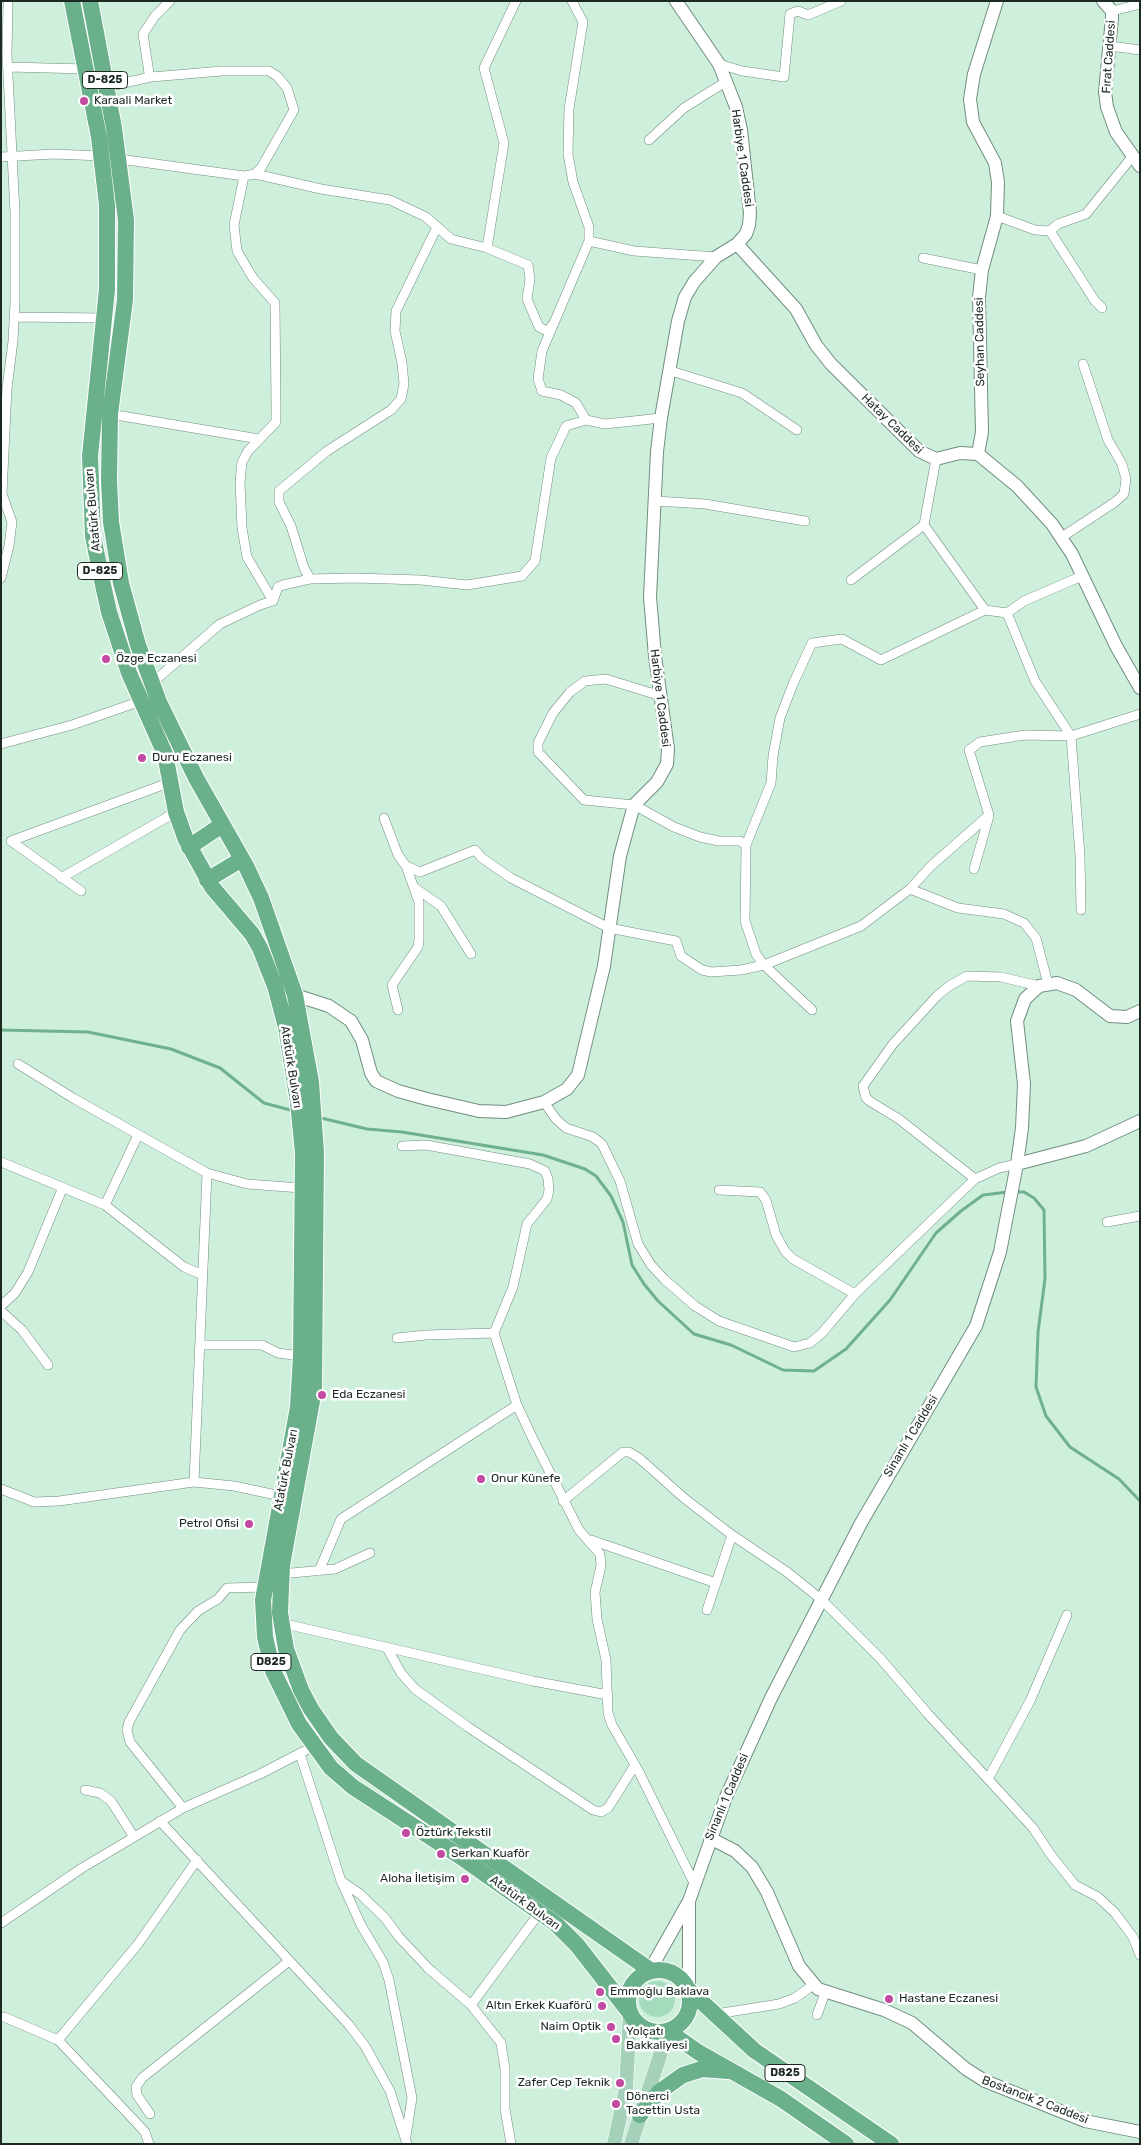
<!DOCTYPE html>
<meta charset="utf-8">
<style>
body{margin:0}
#map{position:relative;width:1141px;height:2145px;overflow:hidden;background:#cfefdd;font-family:Rubik,sans-serif}
canvas{display:block}
.frame{position:absolute;inset:0;border:2px solid #1d2923;pointer-events:none}
</style>
<div id="map">
<canvas width="1141" height="2145"></canvas>
<div class="frame"></div>
</div>
<script>
const ctx = document.querySelector('canvas').getContext('2d');
ctx.lineJoin = 'round';
function fillPath(path, color) { ctx.fillStyle = color; ctx.fill(path, 'evenodd'); }
const shape = rows => new Path2D(rows.map(r => 'M' + r).join(''));
function strokePath(path, color, width, dash) { ctx.strokeStyle = color; ctx.lineWidth = width; ctx.lineCap = dash ? 'butt' : 'round'; ctx.setLineDash(dash || []); ctx.stroke(path); }
function drawText(font, color, halo, rows, align = 'center') {
  ctx.font = font + ' Rubik,sans-serif'; ctx.lineWidth = 5; ctx.setLineDash([]); ctx.textBaseline = 'middle'; ctx.strokeStyle = halo; ctx.fillStyle = color; for (const [text, x, y, turn = 0] of rows) {
    ctx.save(); ctx.translate(x, y); ctx.rotate((+turn || 0) * Math.PI / 180); ctx.textAlign = isNaN(turn) ? turn : align; if (halo) ctx.strokeText(text, 0, 0); ctx.fillText(text, 0, 0); ctx.restore();
  }
}
fillPath(shape([
 '639 1999a18 18 0 1 1 36 0a18 18 0 1 1-36 0Z'
]), '#a5dbbd');
strokePath(shape([
 [1,1030,88,1032,171,1049,220,1068,264,1103,294,1111],
 [317,1117,367,1129,402,1132,543,1155,585,1169,596,1176,611,1196,623,1222,632,1265,644,1284,658,1301,694,1334,731,1345,783,1370,814,1371,846,1349,890,1300,936,1233,961,1211,983,1195,1008,1192],
 [1014,1192,1024,1192,1034,1198,1044,1210,1045,1279,1038,1332,1036,1387,1046,1416,1070,1447,1119,1479,1140,1501]
]), '#6fb08f', 3);
const street = shape([
 [572,1,583,22,569,109,568,154,573,182,589,227,589,241,634,251,716,257],
 [1112,11,1140,4],
 [1110,46,1140,50],
 [719,64,742,71,784,77,790,14,798,11,808,15,841,1],
 [9,67,86,69],
 [151,77,149,73,143,34,155,16,170,1],
 [106,87,151,77,222,71,269,71,277,76,287,88,294,110,261,168,255,174,244,176,119,159],
 [649,140,684,108,727,81],
 [1,157,54,154,102,156],
 [255,174,321,189,390,200,426,217,451,239,487,248,528,265,530,279,527,299,539,327,549,332,552,325],
 [244,176,234,225,237,251,253,278,275,303,276,407,276,422,248,451,242,462,240,482,242,528,247,557,273,601],
 [997,216,1035,230,1050,231,1058,224,1086,214,1132,157],
 [1050,231,1095,301,1102,308],
 [589,241,542,351,538,379,542,391,561,395,576,403,586,420,605,424,661,418],
 [487,248,504,143,484,68,516,1],
 [923,258,982,270],
 [15,317,103,318],
 [671,371,742,393,797,430],
 [110,414,259,439],
 [655,501,705,504,805,521],
 [924,525,985,610],
 [1062,537,1115,502,1124,494,1126,479,1122,464,1108,440,1083,364],
 [1,578,9,546,12,522,2,494,7,388,13,341,15,303,15,213,7,55,8,1],
 [310,579,304,568,291,526,279,502,279,491,327,451,391,410,401,399,404,384,402,363,395,331,396,311,437,227],
 [851,580,924,525,936,459],
 [1007,613,1035,681,1071,736,1080,856,1081,910],
 [152,683,220,624,260,605,273,601,278,587,283,585,310,579,355,578,421,580,467,585,522,576,535,561,551,458,566,426,586,420],
 [661,696,606,679,585,681,570,692,553,713,538,743,538,752,584,800,634,805,674,827,700,837,719,841,740,841,746,845,745,921,756,954,764,965,812,1010],
 [1,744,72,725,141,701],
 [384,818,398,855,406,866,420,872,475,850,482,858,511,878,609,928,676,941,681,956,702,970,711,972,741,970,764,965,861,926,910,889,931,866,989,815,969,750,980,742,1025,735,1071,736,1140,714],
 [746,845,771,783,773,756,780,718,793,684,812,643,842,639,881,660,985,610,1007,613,1024,601,1082,576],
 [974,869,989,816],
 [61,878,176,812],
 [415,888,441,906,471,954],
 [910,889,958,908,1004,914,1024,923,1036,938,1048,984],
 [81,891,11,841,171,782],
 [398,1010,392,985,418,947,419,940,419,902,406,866],
 [18,1064,73,1098,207,1173,247,1184,301,1188],
 [544,1102,556,1119,566,1128,593,1137,602,1144,620,1181,638,1244,651,1265,665,1280,695,1306,719,1321,794,1347,810,1343,822,1333,855,1294,975,1179,999,1168,1017,1164],
 [402,1146,426,1145,530,1164,545,1171,548,1179,549,1190,547,1199,527,1224,513,1287,494,1333,517,1405,533,1439,579,1530,600,1554,601,1566,595,1592,597,1619,606,1660,608,1713,612,1725,638,1770,694,1883],
 [1,1162,105,1205,184,1267,203,1275],
 [975,1179,899,1119,871,1102,866,1098,863,1086,893,1044,937,996,949,986,967,976,1001,977,1039,986],
 [719,1190,760,1192,766,1200,776,1235,785,1251,793,1259,855,1294],
 [105,1205,138,1135],
 [1107,1222,1140,1216],
 [1,1306,15,1293,28,1272,63,1187],
 [1,1311,22,1330,48,1365],
 [397,1338,426,1335,494,1333],
 [200,1345,262,1345,278,1353,301,1356],
 [194,1482,207,1173],
 [1,1489,34,1502,59,1501,194,1482,234,1486,281,1496],
 [563,1501,623,1452,629,1452,639,1458,684,1498,732,1535,787,1572,822,1600,880,1658,928,1714,1033,1828,1051,1855,1075,1885,1098,1897,1115,1913,1133,1937,1140,1955],
 [591,1540,716,1583],
 [319,1571,341,1519,517,1405],
 [281,1574,335,1569,370,1553],
 [707,1610,732,1535],
 [281,1623,533,1681,608,1695],
 [387,1648,401,1673,415,1689,468,1727,593,1810,601,1812,608,1808,635,1765],
 [300,1754,341,1881,360,1894,385,1918,399,1937,429,1969,471,2005,501,2043,505,2069,505,2109,511,2144],
 [988,1779,1030,1701,1067,1615],
 [85,1790,100,1793,111,1801,134,1837],
 [183,1808,130,1742,127,1730,129,1722,180,1630,198,1611,218,1599,227,1588,265,1587],
 [160,1821,349,2025,365,2046,390,2091,407,2144],
 [341,1881,361,1925,383,1962,389,1980,412,2098,406,2136],
 [1,1923,82,1868,183,1808,260,1774,314,1746],
 [471,2005,540,1912],
 [716,2014,779,2004,795,1998,813,1985],
 [817,2015,825,1993],
 [4,2017,58,2040,132,2118,145,2132,149,2144],
 [58,2040,138,1944,197,1860],
 [150,2114,137,2095,136,2087,142,2078,289,1961]
]);
const secondary = shape([
 [1103,1,1112,11,1112,18,1105,92,1107,107,1116,132,1140,166],
 [737,244,796,309,816,345,831,364,919,451,936,459,960,453,978,454,1017,486,1052,524,1072,554,1116,646,1140,688],
 [978,454,982,432,979,297,982,270,997,216,998,182,995,163,973,122,970,99,974,74,997,1],
 [295,995,329,1006,351,1021,362,1040,371,1073,376,1081,398,1091,427,1099,479,1111,506,1112,544,1102,567,1089,578,1075,604,966,620,856,634,805,657,782,667,764,668,749,655,656,650,597,657,452,661,418,678,321,685,297,694,282,716,257,737,244,746,234,749,225,750,213,741,130,736,107,719,64,676,1],
 [1017,1164,1086,1146,1140,1121],
 [710,1838,735,1851,752,1867,767,1892,799,1966,818,1989,884,2010,912,2023,966,2069,985,2081,1085,2121,1140,2132],
 [689,1902,689,1990],
 [650,1970,689,1901,726,1797,771,1698,861,1523,976,1326,1000,1252,1017,1164,1022,1128,1024,1084,1017,1021,1025,999,1039,986,1057,983,1076,990,1110,1016,1127,1017,1140,1011]
]);
const primary = shape([
 [614,2144,626,2089,630,2013],
 [631,2144,668,2031]
]);
const highway = shape([
 [72,1,99,137,107,205,107,289,90,456,93,536,101,576,109,612,129,673,165,754,176,812,186,840,212,887,252,934,260,948,275,986,286,1027,298,1102,303,1153,301,1356,298,1407,263,1600,265,1637,273,1671,299,1724,331,1768,353,1787,458,1855,556,1924,577,1945,630,2013],
 [90,1,114,128,126,220,125,300,110,414,109,480,111,522,121,583,138,645,159,702,196,778,246,866,261,898,295,995,311,1082,316,1152,314,1390,282,1565,280,1613,286,1649,301,1690,311,1709,331,1738,356,1764,650,1970],
 [189,847,222,825],
 [207,880,242,859],
 '628 2001a31 31 0 1 1 62 0a31 31 0 1 1-62 0Z',
 [689,1990,755,2051,891,2144],
 [668,2031,698,2052,781,2099,846,2144],
 [640,2115,659,2092,683,2075,702,2069,728,2071]
]);
strokePath(street, '#708e7e', 10);
strokePath(secondary, '#708e7e', 14);
strokePath(primary, '#fff', 15);
strokePath(highway, '#fff', 18);
strokePath(street, '#fff', 9);
strokePath(secondary, '#fff', 12);
strokePath(primary, '#a5d0b9', 14);
strokePath(highway, '#69b08b', 16);
for (const [x, y, r, color] of [
 [84,101,5,"#c24aa0"],
 [106,659,5,"#c24aa0"],
 [142,758,5,"#c24aa0"],
 [322,1395,5,"#c24aa0"],
 [481,1479,5,"#c24aa0"],
 [249,1524,5,"#c24aa0"],
 [406,1833,5,"#c24aa0"],
 [441,1854,5,"#c24aa0"],
 [465,1879,5,"#c24aa0"],
 [600,1992,5,"#c24aa0"],
 [889,1999,5,"#c24aa0"],
 [602,2006,5,"#c24aa0"],
 [611,2027,5,"#c24aa0"],
 [616,2039,5,"#c24aa0"],
 [620,2083,5,"#c24aa0"],
 [616,2104,5,"#c24aa0"]
]) { const dot = new Path2D(); dot.arc(x, y, r, 0, 2 * Math.PI); ctx.fillStyle = color; ctx.fill(dot); strokePath(dot, '#fff', 2); }
for (const [x, y, w] of [
 [105,80,45],
 [100,571,45],
 [271,1662,40],
 [785,2073,40]
]) { const box = new Path2D(); box.roundRect(x - w / 2, y - 8.5, w, 17, 4); ctx.fillStyle = '#fff'; ctx.fill(box); strokePath(box, '#1d2923', 1); }
drawText('bold 11px', '#1d2923', null, [
 ["D-825",105,80],
 ["D-825",100,571],
 ["D825",271,1662],
 ["D825",785,2073]
]);
drawText('12px', '#1d2923', '#fff', [
 ["Fırat Caddesi",1109,57,-86],
 ["Harbiye 1 Caddesi",742,158,82],
 ["Seyhan Caddesi",980,342,-91],
 ["Hatay Caddesi",892,424,44],
 ["Atatürk Bulvarı",93,510,-95],
 ["Harbiye 1 Caddesi",660,698,83],
 ["Atatürk Bulvarı",291,1067,81],
 ["Sinanlı 1 Caddesi",911,1436,-59],
 ["Atatürk Bulvarı",286,1470,-79],
 ["Sinanlı 1 Caddesi",727,1797,-67],
 ["Atatürk Bulvarı",525,1903,36],
 ["Bostancık 2 Caddesi",1035,2100,21]
]);
drawText('12px', '#1d2923', '#fff', [
 ["Karaali Market",94,101],
 ["Özge Eczanesi",116,659],
 ["Duru Eczanesi",152,758],
 ["Eda Eczanesi",332,1395],
 ["Onur Künefe",491,1479],
 ["Petrol Ofisi",239,1524,"right"],
 ["Öztürk Tekstil",416,1833],
 ["Serkan Kuaför",451,1854],
 ["Aloha İletişim",455,1879,"right"],
 ["Emmoğlu Baklava",610,1992],
 ["Hastane Eczanesi",899,1999],
 ["Altın Erkek Kuaförü",592,2006,"right"],
 ["Naim Optik",601,2027,"right"],
 ["Yolçatı",626,2032],
 ["Bakkaliyesi",626,2046],
 ["Zafer Cep Teknik",610,2083,"right"],
 ["Dönerci",626,2097],
 ["Tacettin Usta",626,2111]
], 'left');
</script>
